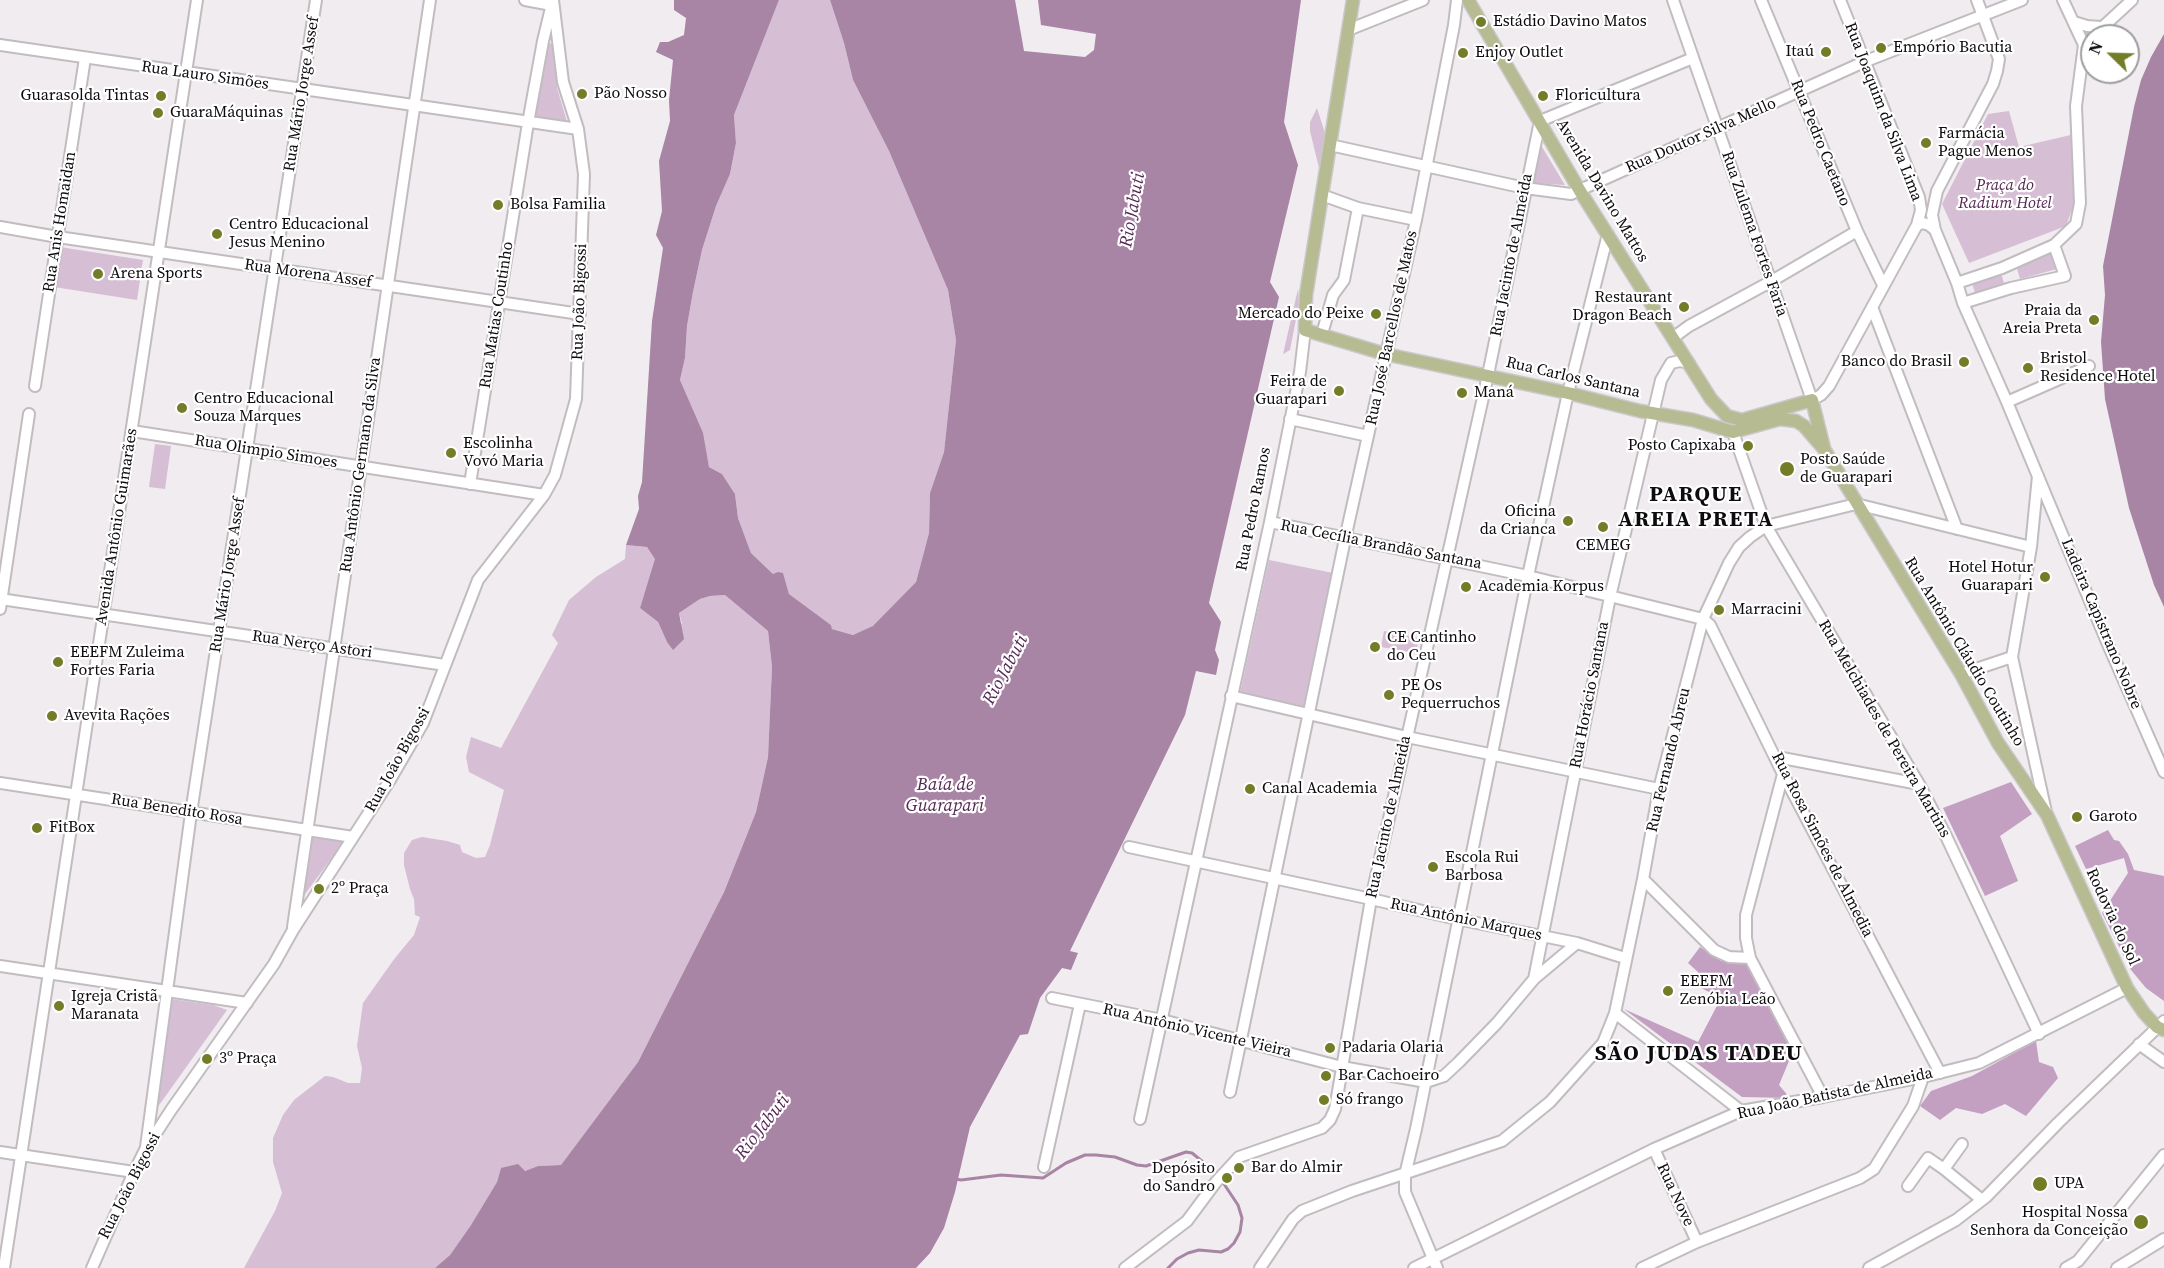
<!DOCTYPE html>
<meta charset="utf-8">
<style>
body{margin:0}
#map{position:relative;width:2164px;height:1268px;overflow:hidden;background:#f1ecf0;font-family:"Source Serif 4",serif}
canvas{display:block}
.north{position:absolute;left:2080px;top:24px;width:60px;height:60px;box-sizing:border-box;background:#fff;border:2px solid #9e9d9e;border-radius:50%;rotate:293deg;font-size:16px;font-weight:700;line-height:24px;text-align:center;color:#0d0b0d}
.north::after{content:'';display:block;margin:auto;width:21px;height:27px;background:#737d28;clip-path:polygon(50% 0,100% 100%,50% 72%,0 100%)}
</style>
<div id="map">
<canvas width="2164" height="1268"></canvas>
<div class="north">N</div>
</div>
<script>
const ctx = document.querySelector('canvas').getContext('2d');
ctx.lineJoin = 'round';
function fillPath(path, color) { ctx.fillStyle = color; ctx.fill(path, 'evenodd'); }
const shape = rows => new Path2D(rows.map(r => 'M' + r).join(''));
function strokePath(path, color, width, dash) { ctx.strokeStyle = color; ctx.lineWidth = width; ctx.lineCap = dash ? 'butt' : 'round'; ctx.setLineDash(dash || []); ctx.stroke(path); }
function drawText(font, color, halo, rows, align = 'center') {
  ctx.font = font + ' "Source Serif 4",serif'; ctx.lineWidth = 4.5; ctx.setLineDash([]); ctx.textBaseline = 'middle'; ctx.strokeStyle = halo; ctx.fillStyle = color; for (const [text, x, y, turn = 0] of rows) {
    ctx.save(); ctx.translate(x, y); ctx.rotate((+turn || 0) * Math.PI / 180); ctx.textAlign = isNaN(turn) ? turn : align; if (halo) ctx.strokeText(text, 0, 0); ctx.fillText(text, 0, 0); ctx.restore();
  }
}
fillPath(shape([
 [779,0,830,0,844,43,853,80,889,151,948,290,956,340,944,452,930,493,929,533,916,582,873,627,853,635,832,629,831,625,789,594,783,574,773,574,751,553,738,518,735,494,722,474,709,467,702,433,680,380,685,358,687,326,693,292,702,250,716,206,730,174,736,143,734,115],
 [547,43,555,44,557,88,568,125,534,120],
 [1317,108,1326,136,1319,168,1310,131,1310,122],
 [2009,111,2019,147,2075,134,2074,204,2066,226,1969,263,1942,204,1988,114],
 [1539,142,1565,185,1530,183],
 [60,247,143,260,137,300,54,287],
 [2052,253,2057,269,2020,279,2016,265],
 [2001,273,2004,283,1975,293,1972,283],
 [1298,289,1299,304,1290,350,1283,354],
 [155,444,171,446,165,489,149,487],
 [626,545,647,547,656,559,640,608,658,622,667,642,682,623,679,613,700,599,710,596,725,595,768,631,772,667,768,757,756,812,724,892,638,1062,561,1165,538,1166,525,1171,501,1168,497,1182,471,1225,450,1255,435,1268,244,1268,275,1211,282,1193,273,1162,273,1138,283,1115,294,1100,325,1076,333,1077,348,1083,360,1083,362,1068,357,1046,363,1003,395,958,414,935,420,917,415,915,414,899,410,889,404,865,404,853,412,840,422,837,447,841,460,845,462,852,476,858,485,857,490,845,504,790,469,772,466,757,471,737,501,748,558,643,552,635,569,600,596,577,625,559],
 [1269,560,1333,573,1304,706,1240,693],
 [1384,631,1419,638,1416,653,1381,647],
 [310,834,344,841,303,897],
 [171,999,213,1005,227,1010,157,1108]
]), '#d6bed4');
fillPath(shape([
 [2011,782,2032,814,2000,836,2018,881,1985,896,1943,808],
 [2108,830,2114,840,2119,841,2128,854,2134,870,2164,876,2164,1001,2146,988,2131,970,2102,913,2128,873,2124,858,2086,869,2075,846],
 [1700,947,1721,961,1746,963,1794,1049,1779,1085,1790,1098,1742,1097,1624,1009,1698,1042,1721,998,1695,985,1698,972,1688,963],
 [2036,1041,2039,1062,2053,1067,2058,1078,2026,1116,2005,1104,1982,1114,1956,1108,1940,1120,1920,1106,1931,1091,1972,1076]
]), '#c39fc1');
fillPath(shape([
 [674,0,779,0,734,115,736,143,730,174,716,206,702,250,693,292,687,326,685,358,680,380,703,433,709,467,722,474,735,494,738,518,751,553,773,574,778,572,783,573,789,594,831,625,832,629,853,635,873,626,916,582,929,533,930,493,944,452,956,340,948,290,889,151,853,80,844,43,830,0,1015,0,1024,51,1085,57,1094,50,1096,34,1041,25,1038,0,1301,0,1284,122,1298,165,1270,282,1279,297,1209,603,1221,622,1215,650,1219,660,1216,675,1196,671,1185,715,1070,951,1078,953,1071,970,1062,968,1040,998,1028,1034,1020,1035,970,1127,955,1192,944,1228,930,1253,916,1268,435,1268,450,1255,471,1225,497,1182,501,1168,518,1164,525,1171,538,1166,561,1165,638,1062,724,892,756,812,768,757,772,667,768,631,725,595,710,596,700,599,679,613,684,639,673,650,667,642,658,622,640,608,655,559,647,547,626,545,639,509,638,496,642,482,652,321,663,248,656,235,662,211,659,161,670,121,669,100,673,60,656,52,660,42,668,42,684,35,686,18,674,10],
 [2164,34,2164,607,2154,585,2129,508,2105,399,2101,342,2105,295,2103,266,2134,107,2141,80,2151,57]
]), '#a884a5');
strokePath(shape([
 [956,1179,961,1180,1001,1175,1043,1178,1066,1163,1085,1155,1096,1155,1115,1157,1137,1165,1146,1166,1186,1152,1192,1153,1219,1175],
 [1168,1268,1177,1259,1188,1253,1199,1250,1221,1252,1228,1249,1234,1243,1240,1232,1242,1218,1238,1205,1222,1181]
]), '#a884a5', 3);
const minor = shape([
 [525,0,552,5],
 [1673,0,1812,400,1821,395,1829,386,1917,225,1923,223,1929,225,1935,230],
 [1761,0,1857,231,1883,285],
 [1840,0,1919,197,1921,210,1917,225],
 [1977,0,1999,59,1997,71,1993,84,1937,191,1932,215,1935,230,1957,283,1963,303,2007,402,2107,642,2164,772],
 [2074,22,2087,26,2101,27],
 [1348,30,1423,0],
 [2093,36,2132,0],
 [0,45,578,129],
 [1330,145,1525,188,1571,194,1866,61,2022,0],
 [1322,195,1358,208,1416,220],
 [0,227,58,237,580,314],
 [1957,283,2002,268,2054,245,2076,224,2080,203,2076,106,2084,45,2063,0],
 [1963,303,2011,288,2065,276,2054,245],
 [1872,307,1957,529],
 [1324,327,1333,295,1344,280,1358,208],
 [1674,337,1689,326,1770,282,1857,231],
 [35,386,85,58],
 [2007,402,2089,366],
 [1290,419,1368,436],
 [132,431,544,495],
 [1733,432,1766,526,1919,784,1946,836,2039,1034],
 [2038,476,2031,547,2012,657,2046,812],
 [470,484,528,123,543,41,551,8],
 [1270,522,1528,576,1703,619,1710,625,1783,774,1940,1073],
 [0,599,445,665],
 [0,609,29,414],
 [1961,674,2012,657],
 [1231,696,1407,737,1659,789],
 [1777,757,1919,784],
 [1783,774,1746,915,1746,938,1750,958,1823,1097],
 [0,783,353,837],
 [1129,847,1371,899,1457,919,1577,943,1625,958],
 [1643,879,1714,950,1729,957,1750,958],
 [293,927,430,0],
 [0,966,247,1003],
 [1534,979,1610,597,1661,380,1671,363,1680,361,1689,363],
 [1052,998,1162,1020,1342,1067,1426,1082,1444,1076,1459,1062,1497,1023,1534,979,1577,943],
 [1615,1013,1741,1111],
 [2139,1044,2164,1062],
 [1230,1092,1345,539,1416,220,1454,25,1457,0],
 [1140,1119,1270,522,1300,372,1305,330],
 [1962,1144,1944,1169,1982,1200],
 [146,1147,191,813,316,0],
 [1654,1149,1697,1242],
 [0,1152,134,1172],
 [1044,1167,1080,1004],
 [1908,1186,1928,1158,1944,1169],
 [4,1268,197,0],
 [92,1268,134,1172,145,1150,171,1110,274,964,293,930,390,780,423,723,478,580,544,495,555,475,576,399,584,174,578,129,563,82,553,0],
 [1125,1268,1187,1221,1216,1182,1239,1157,1322,1128,1330,1120,1335,1109,1371,899,1488,375,1540,121,1693,58],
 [1260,1268,1293,1219,1302,1211,1352,1191,1502,1141,1550,1102,1603,1043,1615,1013,1643,879,1659,789,1703,619,1729,563,1739,547,1750,537,1766,526,1856,504,2031,547],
 [1414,1268,1654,1149,1741,1111,1823,1097,1923,1077,1979,1063,2127,988],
 [1437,1268,1405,1192,1405,1175,1416,1129,1528,576,1568,393,1608,234],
 [1642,1268,1697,1242,1860,1178,1874,1169,1913,1106,1923,1077],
 [1869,1268,1956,1220,1986,1197,2058,1123,2164,1021],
 [2066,1268,2078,1261,2164,1155],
 [2117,1268,2164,1239]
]);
const major = shape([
 [1353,0,1306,295,1305,330,1385,354,1568,393,1640,411,1693,420,1733,432,1780,419,1796,421,1804,426,1824,449,1961,674,1998,743,2047,815,2127,988,2144,1013,2157,1027,2164,1030],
 [1468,0,1580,191,1711,399,1727,416,1742,420,1812,400,1824,448]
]);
strokePath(minor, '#c1bcc0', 14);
strokePath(major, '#cac9ca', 15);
strokePath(minor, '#fff', 10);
strokePath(major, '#b6bb91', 12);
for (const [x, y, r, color] of [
 [1481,22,6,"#737d28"],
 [1881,48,6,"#737d28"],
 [1826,52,6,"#737d28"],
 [1463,53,6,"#737d28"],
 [582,94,6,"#737d28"],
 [161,96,6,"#737d28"],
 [1543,96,6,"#737d28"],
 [158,113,6,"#737d28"],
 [1926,143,6,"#737d28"],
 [498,205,6,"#737d28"],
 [217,234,6,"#737d28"],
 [98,274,6,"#737d28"],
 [1684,307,6,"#737d28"],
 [1376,314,6,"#737d28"],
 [2094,320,6,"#737d28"],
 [1964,362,6,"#737d28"],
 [2028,368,6,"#737d28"],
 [1339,391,6,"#737d28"],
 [1462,393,6,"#737d28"],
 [182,408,6,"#737d28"],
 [1748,446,6,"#737d28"],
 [451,453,6,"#737d28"],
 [1787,469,8,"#737d28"],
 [1568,521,6,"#737d28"],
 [1603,527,6,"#737d28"],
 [2045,577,6,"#737d28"],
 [1466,587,6,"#737d28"],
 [1719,610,6,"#737d28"],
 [1375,647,6,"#737d28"],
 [58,662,6,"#737d28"],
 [1389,695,6,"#737d28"],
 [52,716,6,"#737d28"],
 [1250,789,6,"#737d28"],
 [2077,817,6,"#737d28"],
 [37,828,6,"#737d28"],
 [1433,867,6,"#737d28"],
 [319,889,6,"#737d28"],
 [1668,991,6,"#737d28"],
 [59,1006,6,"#737d28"],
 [1330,1048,6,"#737d28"],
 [207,1059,6,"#737d28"],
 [1326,1076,6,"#737d28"],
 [1324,1100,6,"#737d28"],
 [1239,1168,6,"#737d28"],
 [1227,1178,6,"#737d28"],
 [2040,1184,8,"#737d28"],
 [2141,1222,8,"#737d28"]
]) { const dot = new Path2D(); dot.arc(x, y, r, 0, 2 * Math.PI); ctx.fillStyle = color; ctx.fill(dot); strokePath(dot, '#fff', 2); }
drawText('16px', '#0d0b0d', '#fff', [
 ["Estádio Davino Matos",1493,22],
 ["Empório Bacutia",1893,48],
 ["Itaú",1814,52,"right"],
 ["Enjoy Outlet",1475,53],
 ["Pão Nosso",594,94],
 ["Guarasolda Tintas",149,96,"right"],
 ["Floricultura",1555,96],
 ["GuaraMáquinas",170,113],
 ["Farmácia",1938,134],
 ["Pague Menos",1938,152],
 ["Bolsa Familia",510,205],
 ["Centro Educacional",229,225],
 ["Jesus Menino",229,243],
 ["Arena Sports",110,274],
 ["Restaurant",1672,298,"right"],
 ["Dragon Beach",1672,316,"right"],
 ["Praia da",2082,311,"right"],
 ["Areia Preta",2082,329,"right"],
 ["Mercado do Peixe",1364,314,"right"],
 ["Bristol",2040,359],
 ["Residence Hotel",2040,377],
 ["Banco do Brasil",1952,362,"right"],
 ["Feira de",1327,382,"right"],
 ["Guarapari",1327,400,"right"],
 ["Maná",1474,393],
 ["Centro Educacional",194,399],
 ["Souza Marques",194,417],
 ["Escolinha",463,444],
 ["Vovó Maria",463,462],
 ["Posto Capixaba",1736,446,"right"],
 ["Posto Saúde",1800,460],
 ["de Guarapari",1800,478],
 ["Oficina",1556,512,"right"],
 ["da Crianca",1556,530,"right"],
 ["CEMEG",1603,546,"center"],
 ["Hotel Hotur",2033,568,"right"],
 ["Guarapari",2033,586,"right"],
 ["Academia Korpus",1478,587],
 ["Marracini",1731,610],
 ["CE Cantinho",1387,638],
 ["do Ceu",1387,656],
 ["EEEFM Zuleima",70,653],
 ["Fortes Faria",70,671],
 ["PE Os",1401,686],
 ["Pequerruchos",1401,704],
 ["Avevita Rações",64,716],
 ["Canal Academia",1262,789],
 ["Garoto",2089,817],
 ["FitBox",49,828],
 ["Escola Rui",1445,858],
 ["Barbosa",1445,876],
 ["2º Praça",331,889],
 ["EEEFM",1680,982],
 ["Zenóbia Leão",1680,1000],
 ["Igreja Cristã",71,997],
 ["Maranata",71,1015],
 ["Padaria Olaria",1342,1048],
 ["3º Praça",219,1059],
 ["Bar Cachoeiro",1338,1076],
 ["Só frango",1336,1100],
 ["Bar do Almir",1251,1168],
 ["Depósito",1215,1169,"right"],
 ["do Sandro",1215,1187,"right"],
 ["UPA",2054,1184],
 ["Hospital Nossa",2128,1213,"right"],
 ["Senhora da Conceição",2128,1231,"right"]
], 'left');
drawText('16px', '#0d0b0d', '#fff', [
 ["Rua Lauro Simões",205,76,8],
 ["Rua Mário Jorge Assef",302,94,-81],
 ["Rua Joaquim da Silva Lima",1883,112,69],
 ["Rua Doutor Silva Mello",1701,136,-24],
 ["Rua Pedro Caetano",1820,143,68],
 ["Avenida Davino Mattos",1602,191,59],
 ["Rua Anis Homaidan",60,222,-81],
 ["Rua Zulema Fortes Faria",1754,234,71],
 ["Rua Jacinto de Almeida",1512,255,-79],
 ["Rua Morena Assef",308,274,8],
 ["Rua João Bigossi",580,302,-88],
 ["Rua Matias Coutinho",497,315,-81],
 ["Rua José Barcellos de Matos",1392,328,-78],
 ["Rua Carlos Santana",1573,378,13],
 ["Rua Olimpio Simoes",266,452,9],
 ["Rua Antônio Germano da Silva",361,465,-82],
 ["Rua Pedro Ramos",1254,509,-79],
 ["Avenida Antônio Guimarães",117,527,-81],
 ["Rua Cecília Brandão Santana",1381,545,11],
 ["Rua Mário Jorge Assef",228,575,-81],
 ["Ladeira Capistrano Nobre",2101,624,67],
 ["Rua Nerço Astori",312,645,8],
 ["Rua Antônio Cláudio Coutinho",1964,652,59],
 ["Rua Horácio Santana",1590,695,-79],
 ["Rua Melchiades de Pereira Martins",1884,729,60],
 ["Rua João Bigossi",398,760,-61],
 ["Rua Fernando Abreu",1669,760,-77],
 ["Rua Benedito Rosa",177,810,9],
 ["Rua Jacinto de Almeida",1389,817,-78],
 ["Rua Rosa Simões de Almedia",1822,845,63],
 ["Rodovia do Sol",2112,917,65],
 ["Rua Antônio Marques",1466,920,12],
 ["Rua Antônio Vicente Vieira",1197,1031,13],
 ["Rua João Batista de Almeida",1835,1094,-12],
 ["Rua João Bigossi",130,1186,-63],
 ["Rua Nove",1675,1195,65]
]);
drawText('italic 16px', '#542652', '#fff', [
 ["Praça do",2005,186],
 ["Radium Hotel",2005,204]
]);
drawText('italic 18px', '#552754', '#fff', [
 ["Rio Jabuti",1133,210,-80],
 ["Rio Jabuti",1006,670,-62],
 ["Baía de",945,785],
 ["Guarapari",945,806],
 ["Rio Jabuti",763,1127,-52]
]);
ctx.letterSpacing = '1.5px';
drawText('bold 22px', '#0d0b0d', '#fff', [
 ["PARQUE",1696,495],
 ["AREIA PRETA",1696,520],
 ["SÃO JUDAS TADEU",1699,1054]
]);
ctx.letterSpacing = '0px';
</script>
